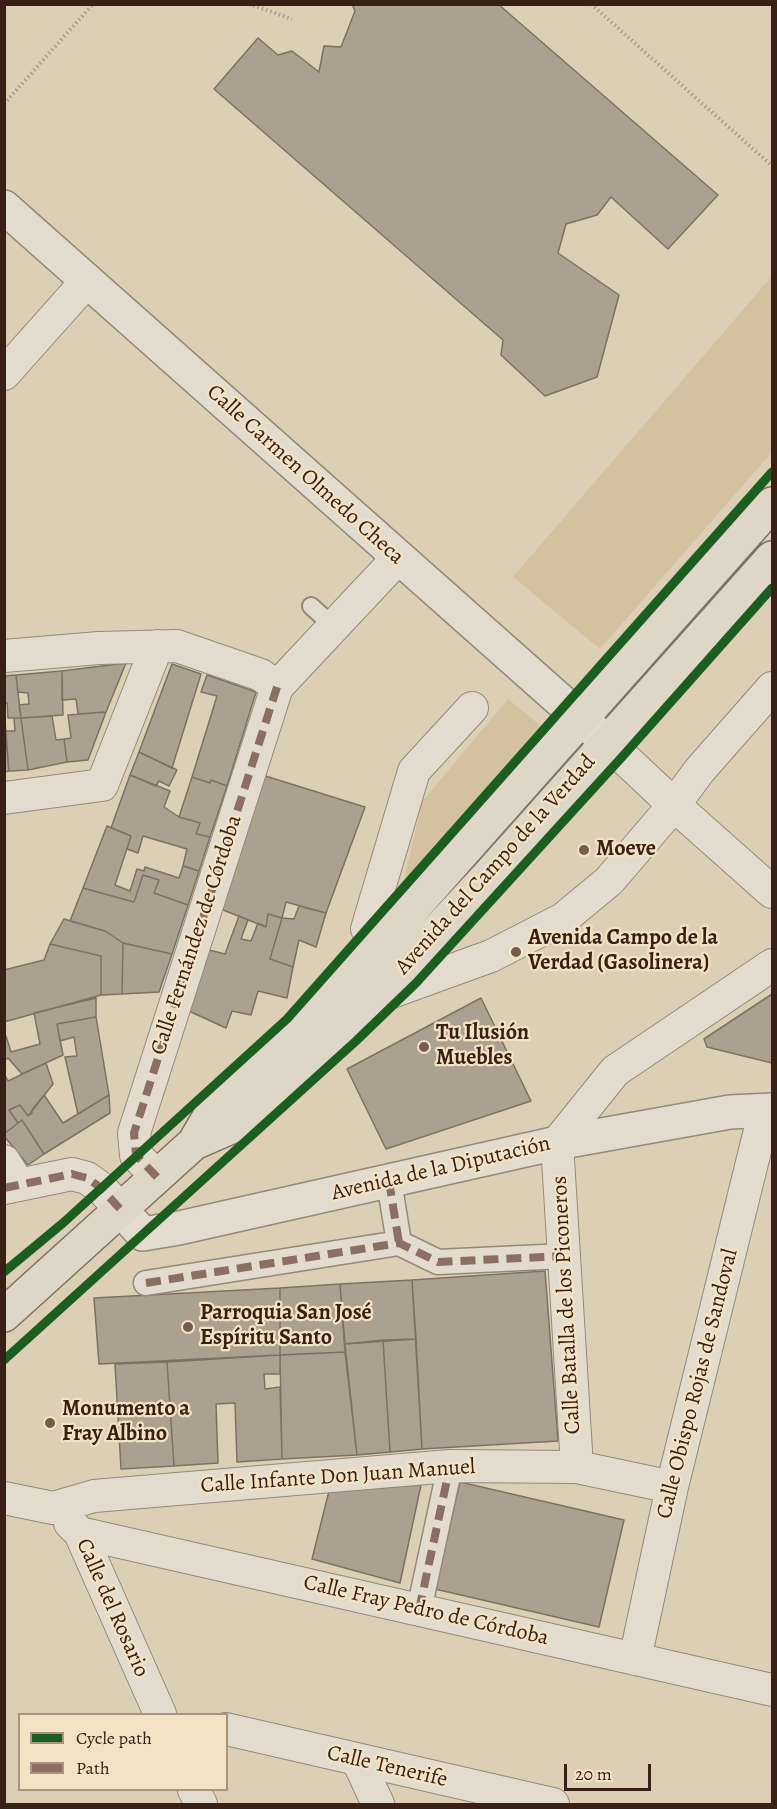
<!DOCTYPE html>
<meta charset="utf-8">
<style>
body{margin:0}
#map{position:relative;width:777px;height:1809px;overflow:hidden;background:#dccfb5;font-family:Alegreya,serif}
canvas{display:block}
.frame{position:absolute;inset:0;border:6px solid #392017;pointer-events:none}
.legend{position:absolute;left:18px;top:1713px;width:210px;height:78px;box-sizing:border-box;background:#f3e3c4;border:2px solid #a9957f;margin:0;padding:8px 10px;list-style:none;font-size:18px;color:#392017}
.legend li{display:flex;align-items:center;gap:12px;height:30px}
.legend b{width:30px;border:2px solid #a9957f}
.scale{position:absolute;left:564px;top:1764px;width:87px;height:27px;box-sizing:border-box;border:3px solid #392017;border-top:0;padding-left:8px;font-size:18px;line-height:21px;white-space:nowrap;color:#392017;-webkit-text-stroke:4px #f3e3c4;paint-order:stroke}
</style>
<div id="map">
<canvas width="777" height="1809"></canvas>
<div class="frame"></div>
<ul class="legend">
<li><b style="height:8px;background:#1b5e20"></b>Cycle path</li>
<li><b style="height:8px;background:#8d6e63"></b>Path</li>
</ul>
<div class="scale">20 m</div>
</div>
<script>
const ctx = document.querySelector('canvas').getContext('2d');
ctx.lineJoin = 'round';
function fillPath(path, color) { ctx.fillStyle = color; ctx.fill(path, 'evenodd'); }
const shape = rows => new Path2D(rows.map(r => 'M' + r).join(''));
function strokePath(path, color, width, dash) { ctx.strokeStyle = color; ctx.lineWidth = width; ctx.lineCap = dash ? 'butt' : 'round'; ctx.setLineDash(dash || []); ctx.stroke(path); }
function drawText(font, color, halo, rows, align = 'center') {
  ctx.font = font + ' Alegreya,serif'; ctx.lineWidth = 4.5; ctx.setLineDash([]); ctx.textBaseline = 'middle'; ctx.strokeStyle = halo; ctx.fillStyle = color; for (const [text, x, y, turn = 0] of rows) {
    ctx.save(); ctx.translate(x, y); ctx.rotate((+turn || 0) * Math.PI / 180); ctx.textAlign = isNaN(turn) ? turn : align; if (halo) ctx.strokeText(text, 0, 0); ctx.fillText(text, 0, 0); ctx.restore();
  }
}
fillPath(shape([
 [772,276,772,452,600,649,513,577],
 [508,699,541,726,404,880,422,802]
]), '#d4c19f');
const building = shape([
 [352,4,498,4,718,195,668,249,611,197,597,215,566,224,558,253,619,295,597,377,545,396,501,355,503,340,214,89,258,38,278,55,292,51,319,72,324,46,341,47,355,11,352,4],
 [126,663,106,712,78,714,76,699,62,700,62,671,126,663],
 [172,664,201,674,172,768,139,752,172,664],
 [62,671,63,715,21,718,19,705,29,704,28,693,18,692,16,675,62,671],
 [16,675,21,718,8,718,7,703,4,704,4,676,16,675],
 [207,675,256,692,227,786,211,780,210,783,192,777,217,696,201,692,207,675],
 [106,712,88,760,67,762,64,739,71,738,68,715,106,712],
 [52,716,56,740,64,739,67,762,28,770,21,718,52,716],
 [14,718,21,718,28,770,9,771,5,731,15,731,14,718],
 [5,721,9,771,4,772,4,721,5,721],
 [139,752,177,770,169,786,159,781,156,786,130,775,139,752],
 [259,774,365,807,326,913,286,902,282,918,268,914,266,927,213,906,259,774],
 [130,775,170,791,164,807,179,817,200,823,196,834,210,837,199,871,183,866,187,849,143,836,138,853,127,849,131,836,111,828,130,775],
 [192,777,210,783,211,780,227,786,210,837,196,834,200,823,179,817,192,777],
 [107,826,131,836,115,885,130,891,137,869,144,871,145,867,179,878,183,866,199,871,188,905,154,893,159,880,143,875,134,902,83,888,107,826],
 [143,875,159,880,154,893,188,905,172,954,123,943,105,931,70,921,83,888,134,902,143,875],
 [299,906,326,913,316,947,299,940,293,967,270,959,282,918,294,919,299,906],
 [268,914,282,918,270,959,293,967,287,998,258,991,251,1015,232,1011,226,1028,178,1006,197,947,225,954,239,916,248,920,241,939,251,941,258,923,266,927,268,914],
 [64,919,105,931,123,943,122,994,101,995,101,956,50,944,64,919],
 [123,943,172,954,159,992,122,994,123,943],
 [50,944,101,956,101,995,4,1022,4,970,44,960,50,944],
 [772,994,772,1063,707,1047,704,1039,772,994],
 [96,998,96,1017,57,1024,63,1055,22,1074,8,1058,4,1061,4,1036,6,1036,11,1052,40,1044,34,1013,96,998],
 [481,998,531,1101,386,1149,347,1069,481,998],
 [96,1017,109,1095,78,1114,65,1057,77,1056,74,1037,60,1041,57,1024,96,1017],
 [46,1063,53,1084,28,1116,20,1105,9,1110,18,1123,4,1134,4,1078,6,1077,8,1081,46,1063],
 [44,1095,63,1123,109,1095,110,1113,44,1154,22,1120,18,1123,9,1110,20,1105,28,1116,32,1113,32,1110,44,1095],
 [22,1120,44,1154,28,1165,4,1136,4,1134,22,1120],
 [545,1271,558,1441,422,1449,412,1280,545,1271],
 [412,1280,416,1339,345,1344,340,1284,412,1280],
 [340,1284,345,1352,280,1355,280,1288,340,1284],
 [280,1288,280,1355,99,1364,94,1298,280,1288],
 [416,1339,422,1449,390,1452,383,1340,416,1339],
 [383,1340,390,1452,357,1455,345,1344,383,1340],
 [345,1352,357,1455,282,1459,280,1355,345,1352],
 [280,1355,280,1374,264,1374,265,1389,280,1387,282,1459,237,1462,235,1403,216,1404,218,1463,174,1466,167,1362,280,1355],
 [167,1362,174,1466,121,1469,115,1364,167,1362],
 [460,1482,624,1520,599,1627,435,1589,460,1482],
 [421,1485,400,1583,312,1559,329,1491,421,1485]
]);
fillPath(building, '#aca190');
strokePath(building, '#7c7264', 1.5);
const service = shape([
 [311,606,333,626]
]);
const pedestrian = shape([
 [389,1181,399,1243],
 [146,1283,399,1243,438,1262,564,1256],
 [419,1610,450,1466]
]);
const minor = shape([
 [4,374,87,281],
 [4,656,99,648,177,646,261,675,277,687],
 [607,742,674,805,772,892],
 [4,798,102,785,157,646],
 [383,942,367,929,414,771,472,708],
 [375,998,491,956,563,919,609,881,674,805,699,771,772,688],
 [4,1161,19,1185],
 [157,1177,136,1155,134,1133,277,687,398,558],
 [4,1188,72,1174,87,1178,101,1188,121,1210],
 [577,1467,557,1143,615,1071,772,965],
 [4,1498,53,1508,94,1496,450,1466,577,1467,672,1487],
 [70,1523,80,1533,160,1714],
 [80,1533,772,1690],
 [635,1659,672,1487,765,1110],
 [226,1729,553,1804],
 [358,1761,378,1804],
 [194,1790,201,1804]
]);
const tertiary = shape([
 [4,207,607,742],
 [121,1210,143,1234,179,1228,557,1143,730,1112,772,1110]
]);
const primary = shape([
 [194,1143,233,1126,375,998,488,876,772,558],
 [4,1315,194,1143,215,1107,322,1008,383,942,772,504]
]);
strokePath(service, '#938979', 20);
strokePath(pedestrian, '#938979', 27);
strokePath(minor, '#938979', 34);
strokePath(tertiary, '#938979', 36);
strokePath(primary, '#7c7264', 36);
strokePath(shape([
 [249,4,292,19],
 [591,4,772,166],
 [4,104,93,4]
]), '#a59d93', 4, [1.5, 3]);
strokePath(service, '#e3dcce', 16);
strokePath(pedestrian, '#e3dcce', 24);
strokePath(minor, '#e3dcce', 32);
strokePath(tertiary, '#e3dcce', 33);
strokePath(primary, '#ded6c7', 33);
strokePath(shape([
 [157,1177,136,1155,134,1133,277,687],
 [389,1181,399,1243],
 [4,1188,72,1174,87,1178,101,1188,121,1210],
 [146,1283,399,1243,438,1262,564,1256],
 [419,1610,450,1466]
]), '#8d6e63', 8, [15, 8]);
strokePath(shape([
 [4,1272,63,1223,287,1019,772,472],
 [4,1360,356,1041,416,983,622,757,772,588]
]), '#1b5e20', 9);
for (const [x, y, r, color] of [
 [584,850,6,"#725d4e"],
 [516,952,6,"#725d4e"],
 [424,1047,6,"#725d4e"],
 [188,1327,6,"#725d4e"],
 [50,1423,6,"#725d4e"]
]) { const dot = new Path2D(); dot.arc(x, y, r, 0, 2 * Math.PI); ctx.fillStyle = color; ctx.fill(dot); strokePath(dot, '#f3e3c4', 2); }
drawText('22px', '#392017', '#f3e3c4', [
 ["Calle Carmen Olmedo Checa",305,475,42],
 ["Avenida del Campo de la Verdad",496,865,-48],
 ["Calle Fernández de Córdoba",197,935,-72],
 ["Avenida de la Diputación",441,1169,-13],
 ["Calle Batalla de los Piconeros",567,1305,-93],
 ["Calle Obispo Rojas de Sandoval",698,1384,-76],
 ["Calle Infante Don Juan Manuel",338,1477,-4],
 ["Calle del Rosario",112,1608,66],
 ["Calle Fray Pedro de Córdoba",426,1611,13],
 ["Calle Tenerife",387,1767,13]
]);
drawText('bold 22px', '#392017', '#f3e3c4', [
 ["Moeve",596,850],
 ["Avenida Campo de la",528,939],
 ["Verdad (Gasolinera)",528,964],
 ["Tu Ilusión",436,1034],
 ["Muebles",436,1059],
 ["Parroquia San José",200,1314],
 ["Espíritu Santo",200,1339],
 ["Monumento a",62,1410],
 ["Fray Albino",62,1435]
], 'left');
</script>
